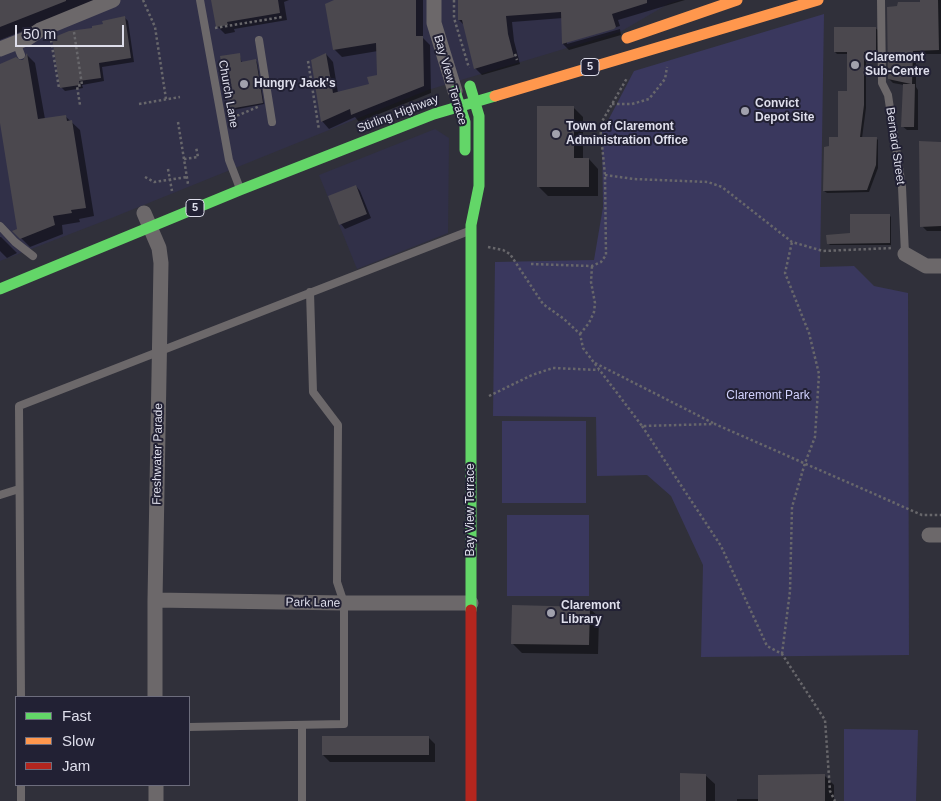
<!DOCTYPE html>
<style>
body{margin:0}
#map{position:relative;width:941px;height:801px;overflow:hidden;background:#30303a;font-family:Helvetica,sans-serif}
canvas{display:block}
.legend{position:absolute;left:15px;top:696px;width:175px;height:90px;box-sizing:border-box;background:#222134;border:1px solid #6d6d7d;margin:0;padding:6px 9px;list-style:none;font-size:15px;color:#dedeeb}
.legend li{display:flex;align-items:center;gap:10px;height:25px}
.legend b{width:25px;border:1px solid #6d6d7d}
.scale{position:absolute;left:15px;top:25px;width:109px;height:22px;box-sizing:border-box;border:2px solid #dedeeb;border-top:0;padding-left:6px;font-size:15px;line-height:18px;white-space:nowrap;color:#dedeeb;-webkit-text-stroke:4px #222134;paint-order:stroke}
</style>
<div id="map">
<canvas width="941" height="801"></canvas>
<ul class="legend">
<li><b style="height:6px;background:#63d668"></b>Fast</li>
<li><b style="height:6px;background:#ff974d"></b>Slow</li>
<li><b style="height:6px;background:#b3261e"></b>Jam</li>
</ul>
<div class="scale">50 m</div>
</div>
<script>
const ctx = document.querySelector('canvas').getContext('2d');
ctx.lineJoin = 'round';
function fillPath(path, color) { ctx.fillStyle = color; ctx.fill(path, 'evenodd'); }
const shape = rows => new Path2D(rows.map(r => 'M' + r).join(''));
function strokePath(path, color, width, dash) { ctx.strokeStyle = color; ctx.lineWidth = width; ctx.lineCap = dash ? 'butt' : 'round'; ctx.setLineDash(dash || []); ctx.stroke(path); }
function drawText(font, color, halo, rows, align = 'center') {
  ctx.font = font + ' Helvetica,sans-serif'; ctx.lineWidth = 4; ctx.setLineDash([]); ctx.textBaseline = 'middle'; ctx.strokeStyle = halo; ctx.fillStyle = color; for (const [text, x, y, turn = 0] of rows) {
    ctx.save(); ctx.translate(x, y); ctx.rotate((+turn || 0) * Math.PI / 180); ctx.textAlign = isNaN(turn) ? turn : align; if (halo) ctx.strokeText(text, 0, 0); ctx.fillText(text, 0, 0); ctx.restore();
  }
}
fillPath(shape([
 [0,0,681,0,668,4,620,32,428,90,109,219,0,261],
 [435,129,449,138,448,233,357,269,319,175]
]), '#313048');
fillPath(shape([
 [824,14,820,267,854,266,874,286,908,293,909,655,701,657,703,565,671,496,647,475,597,476,596,417,493,416,495,262,594,260,603,207,602,132,634,71],
 [502,421,586,421,586,503,502,503],
 [507,515,589,515,589,596,507,596],
 [844,729,918,730,916,801,844,801]
]), '#3a385e');
fillPath(shape([
 [0,0,100,0,0,40],
 [213,0,289,0,284,2,287,20,234,29,235,32,225,34,217,26],
 [337,0,423,0,423,38,430,45,431,93,359,122,355,117,329,129,322,121,326,54,333,62,338,93,371,85,378,76,378,51,342,57,334,49],
 [459,0,685,0,618,20,620,26,567,41,567,44,620,29,621,35,569,50,563,44,563,18,512,22,514,41,520,64,482,75,475,68,464,25,459,20],
 [921,0,941,0,941,54,916,54,916,87,918,90,918,130,907,130,902,126,904,85,893,83,889,79],
 [124,17,128,21,134,62,102,67,104,81,82,85,83,88,65,91,61,87,94,29],
 [875,28,878,30,878,54,866,54,866,108,862,138,876,138,878,140,878,168,869,192,827,193,824,191,830,148,839,138,848,92,848,54,837,54,835,52],
 [239,54,242,63,255,60,257,62,264,104,233,110,231,108],
 [27,55,35,63,45,119,65,116,80,130,94,216,79,219,80,222,62,225,63,234,30,247,14,231,18,229,0,116,0,65,24,61],
 [573,107,583,117,583,159,589,159,598,169,598,196,548,196,538,186],
 [941,143,941,231,927,231,922,226],
 [356,186,360,191,371,218,345,229,341,224],
 [889,215,891,217,891,245,830,245,828,243,851,234],
 [0,237,1,237,17,253,7,258,0,251],
 [589,608,599,617,598,654,522,653,513,644],
 [428,737,435,744,435,762,330,762,323,755],
 [705,775,715,784,715,801,681,801],
 [825,776,834,785,834,801,737,801,737,799,759,799]
]), '#0007');
fillPath(shape([
 [0,0,66,0,66,1,0,27],
 [211,0,278,0,280,13,227,22,228,25,216,27],
 [334,0,416,0,416,36,423,36,424,86,351,115,350,109,321,122,311,60,326,53,333,93,369,84,367,77,377,75,376,43,333,50,325,4],
 [458,0,647,0,647,3,612,14,616,27,614,29,562,44,561,12,506,16,508,34,514,57,474,69,462,20,458,20],
 [920,0,938,0,939,50,913,51,912,84,915,84,914,127,901,127,903,84,911,84,888,79,887,7,897,6,898,2,920,2],
 [125,16,131,58,99,63,101,78,79,81,80,85,60,88,52,38,69,31,92,28,92,26,103,24,102,21],
 [834,27,876,27,876,52,864,52,864,105,860,137,877,137,876,165,867,190,823,191,824,147,829,146,829,137,838,137,838,91,847,91,847,52,834,52],
 [27,53,38,119,66,115,67,121,72,120,86,208,71,210,72,213,53,216,55,225,20,239,12,231,17,229,0,123,0,64,16,57,20,60,23,60],
 [240,53,241,62,256,59,263,103,229,109,220,56],
 [537,106,574,106,574,158,589,158,589,187,537,187],
 [919,141,941,142,941,226,920,227],
 [356,185,367,214,339,225,328,196],
 [850,214,890,214,890,243,827,244,826,235,850,233],
 [512,605,590,607,589,645,511,644],
 [322,736,429,736,429,755,322,755],
 [680,773,706,774,706,801,680,801],
 [825,774,825,801,758,801,758,775]
]), '#4b484e');
strokePath(shape([
 [143,0,155,27,166,99],
 [454,0,454,18,469,68],
 [215,28,282,17],
 [74,32,82,85,77,86,80,105],
 [51,40,59,88],
 [515,54,517,60],
 [308,61,319,130],
 [139,104,180,97],
 [612,104,632,104,649,99,665,79,667,67],
 [232,116,239,115,260,106],
 [178,122,188,184],
 [184,159,198,157,196,147],
 [168,169,172,191],
 [605,175,634,179,708,182,722,187,792,242,823,251,893,248],
 [145,177,154,182,187,177],
 [488,247,503,250,510,254,543,304,564,319,580,334,583,348,642,426,715,424,922,515,941,515],
 [531,264,592,266,601,262,606,255,605,175,600,125,627,78],
 [580,334,589,323,594,312,595,303,591,282,592,266],
 [595,363,713,423],
 [489,396,532,375,553,368,599,370],
 [642,426,721,546,767,646,782,654,825,720,830,791,835,801],
 [782,654,790,591,792,507,805,463,815,437,819,374,809,333,785,273,792,242]
]), '#68676b', 2.5, [2.5, 2.5]);
strokePath(shape([
 [200,0,229,160,239,186],
 [881,0,882,83,888,95,902,187,905,254],
 [259,40,272,122],
 [16,42,21,55],
 [0,226,15,242,33,256],
 [0,495,19,489],
 [21,697,19,406,469,231],
 [302,725,302,801],
 [189,727,344,724,344,603,337,582,338,425,313,392,310,292],
 [21,785,21,801]
]), '#6c686a', 8);
strokePath(shape([
 [434,0,434,23,455,91],
 [0,49,28,38,40,30,113,0],
 [144,213,159,248,161,263,155,600,155,697],
 [905,254,926,266,941,266],
 [929,535,941,535],
 [155,600,344,603,471,603],
 [156,785,156,801]
]), '#6c686a', 15);
strokePath(shape([
 [470,86,479,116,479,186,471,225,471,610],
 [455,91,465,122,465,150],
 [0,289,240,190,434,114,495,96]
]), '#63d668', 11);
strokePath(shape([
 [627,38,737,0],
 [495,96,818,0]
]), '#ff974d', 11);
strokePath(shape([
 [471,610,471,801]
]), '#b3261e', 11);
for (const [x, y, r, color] of [
 [855,65,5,"#a1a1ad"],
 [244,84,5,"#a1a1ad"],
 [745,111,5,"#a1a1ad"],
 [556,134,5,"#a1a1ad"],
 [551,613,5,"#a1a1ad"]
]) { const dot = new Path2D(); dot.arc(x, y, r, 0, 2 * Math.PI); ctx.fillStyle = color; ctx.fill(dot); strokePath(dot, '#222134', 2); }
for (const [x, y, w] of [
 [590,67,18],
 [195,208,18]
]) { const box = new Path2D(); box.roundRect(x - w / 2, y - 8.5, w, 17, 4); ctx.fillStyle = '#222134'; ctx.fill(box); strokePath(box, '#dedeeb', 1); }
drawText('bold 11px', '#dedeeb', null, [
 ["5",590,67],
 ["5",195,208]
]);
drawText('bold 12px', '#dedeeb', '#222134', [
 ["Claremont",865,58],
 ["Sub-Centre",865,72],
 ["Hungry Jack's",254,84],
 ["Convict",755,104],
 ["Depot Site",755,118],
 ["Town of Claremont",566,127],
 ["Administration Office",566,141],
 ["Claremont",561,606],
 ["Library",561,620]
], 'left');
drawText('12px', '#dedeeb', '#222134', [
 ["Bay View Terrace",450,80,74],
 ["Church Lane",228,94,80],
 ["Stirling Highway",398,114,-21],
 ["Bernard Street",895,146,82],
 ["Freshwater Parade",158,454,-89],
 ["Bay View Terrace",471,510,-90],
 ["Park Lane",313,603,1]
]);
drawText('12px', '#d3d3ff', '#222134', [
 ["Claremont Park",768,396]
]);
</script>
